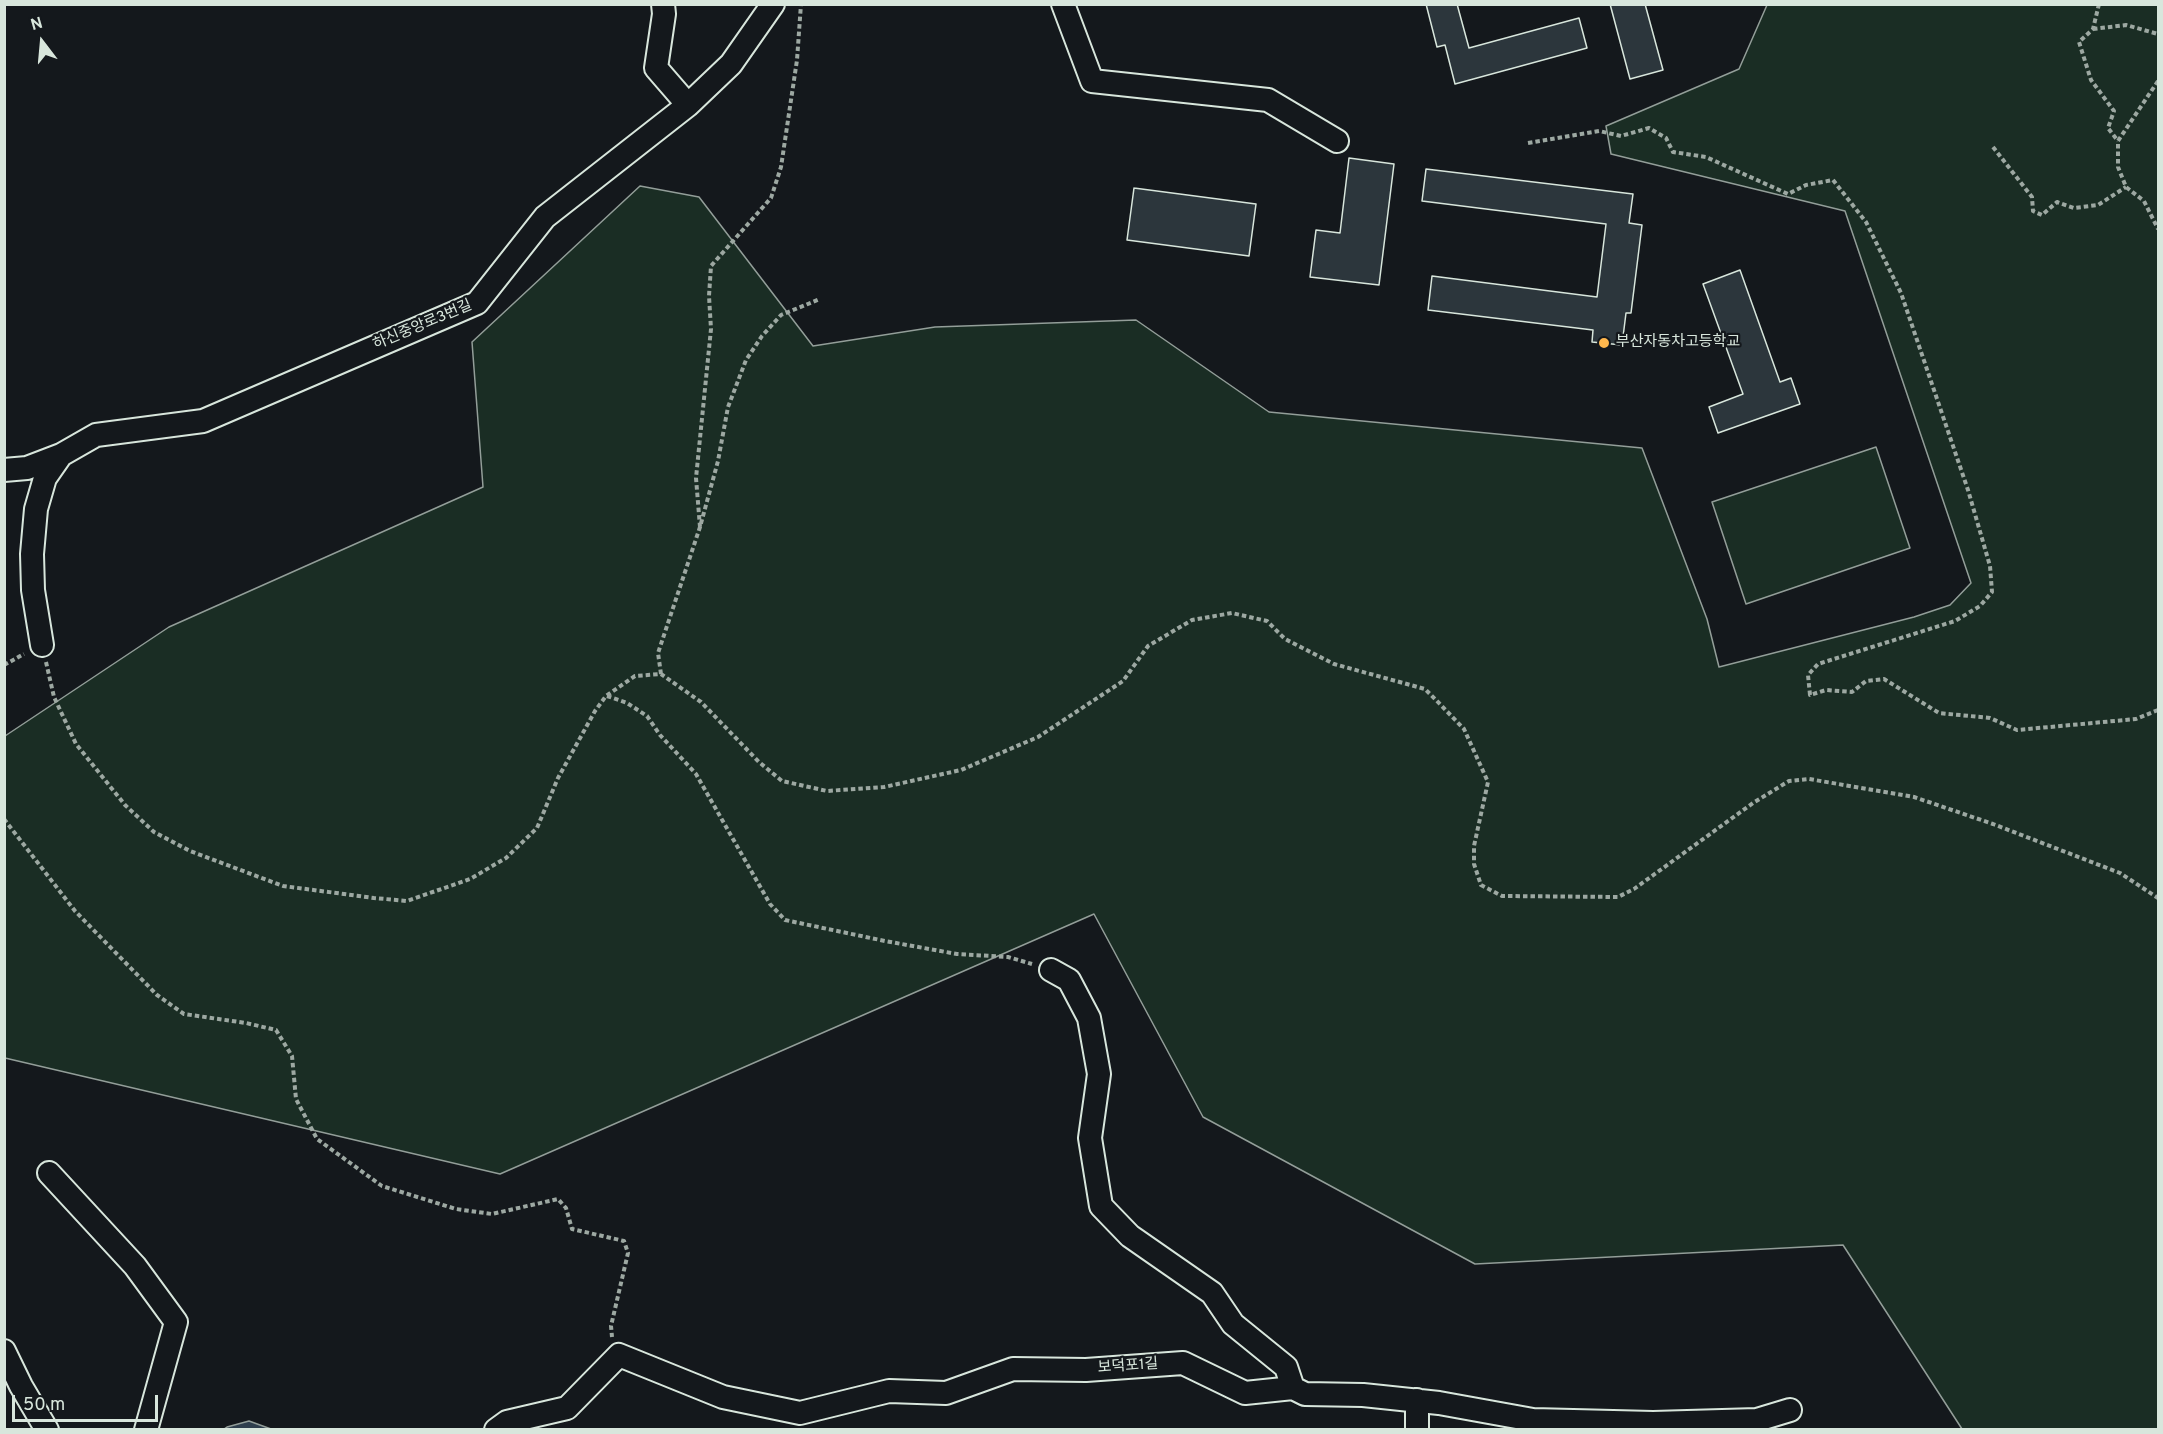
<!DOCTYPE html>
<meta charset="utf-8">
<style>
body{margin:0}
#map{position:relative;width:2163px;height:1434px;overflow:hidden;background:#14181c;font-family:Overpass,sans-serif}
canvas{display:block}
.frame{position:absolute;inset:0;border:6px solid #d8e6dc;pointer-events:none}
.north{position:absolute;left:12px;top:12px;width:60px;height:60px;-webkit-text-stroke:4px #14181c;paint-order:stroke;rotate:344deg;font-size:16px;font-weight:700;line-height:24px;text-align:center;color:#d8e6dc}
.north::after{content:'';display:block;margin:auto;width:21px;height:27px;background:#d8e6dc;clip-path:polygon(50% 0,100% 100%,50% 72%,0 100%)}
.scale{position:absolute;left:12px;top:1395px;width:146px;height:27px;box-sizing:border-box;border:3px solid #d8e6dc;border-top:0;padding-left:8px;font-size:18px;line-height:21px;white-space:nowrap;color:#d8e6dc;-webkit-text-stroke:4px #14181c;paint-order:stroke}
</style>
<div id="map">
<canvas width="2163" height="1434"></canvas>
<div class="frame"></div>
<div class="north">N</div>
<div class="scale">50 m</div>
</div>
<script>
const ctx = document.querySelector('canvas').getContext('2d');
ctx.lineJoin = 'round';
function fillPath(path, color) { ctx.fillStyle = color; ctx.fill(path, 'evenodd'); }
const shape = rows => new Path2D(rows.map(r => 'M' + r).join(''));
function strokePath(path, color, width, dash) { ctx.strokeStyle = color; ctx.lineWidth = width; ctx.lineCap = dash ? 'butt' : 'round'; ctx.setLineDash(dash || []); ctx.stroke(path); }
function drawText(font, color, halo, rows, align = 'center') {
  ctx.font = font + ' Overpass,"Noto Sans KR",sans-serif'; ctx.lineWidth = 4.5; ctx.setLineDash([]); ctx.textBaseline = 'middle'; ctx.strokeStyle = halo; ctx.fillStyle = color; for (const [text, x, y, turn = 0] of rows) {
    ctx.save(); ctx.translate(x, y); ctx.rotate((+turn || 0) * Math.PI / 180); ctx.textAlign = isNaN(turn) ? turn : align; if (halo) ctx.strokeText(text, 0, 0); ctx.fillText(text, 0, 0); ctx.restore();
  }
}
const green = shape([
 [1767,5,2158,5,2158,1429,1962,1429,1843,1245,1475,1264,1203,1117,1094,914,500,1174,5,1058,5,736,169,627,483,487,472,342,640,186,699,197,813,346,935,327,1136,320,1269,412,1642,448,1707,619,1719,667,1914,617,1950,605,1971,583,1845,211,1611,154,1606,126,1739,69,1767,5],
 [1876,447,1910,548,1746,604,1712,502,1876,447]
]);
fillPath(green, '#1a2d24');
strokePath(green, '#939e99', 1.5);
const water = shape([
 [249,1421,271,1429,224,1429,227,1427,249,1421]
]);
fillPath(water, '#2f3f4d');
strokePath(water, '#939e99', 1.5);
const building = shape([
 [1426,4,1457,4,1469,48,1579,18,1587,48,1455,84,1445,45,1437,47,1426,4],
 [1610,4,1645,4,1663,70,1630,79,1610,4],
 [1349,158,1394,164,1379,285,1310,277,1316,230,1340,233,1349,158],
 [1426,169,1633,194,1629,223,1642,225,1631,313,1626,313,1622,345,1592,342,1593,330,1428,310,1432,276,1597,297,1606,224,1422,201,1426,169],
 [1134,188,1256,204,1249,256,1127,240,1134,188],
 [1740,270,1780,382,1791,378,1800,404,1718,433,1709,407,1743,394,1703,284,1740,270]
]);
fillPath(building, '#2c363c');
strokePath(building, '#d8e6dc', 1.5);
const minor = shape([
 [663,4,664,14,656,68,688,105],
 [1063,4,1092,81,1268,100,1337,141],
 [4,470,27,468,61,455,96,435,203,421,477,303,545,217,688,105,731,64,773,4],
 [42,645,33,590,32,554,36,509,45,478,61,455],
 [1051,970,1069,980,1089,1018,1099,1074,1090,1138,1101,1206,1130,1236,1212,1293,1233,1324,1286,1367,1293,1388],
 [49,1173,135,1266,176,1322,146,1430],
 [4,1351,21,1386,47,1430],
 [496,1430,507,1422,567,1408,619,1355,723,1397,800,1413,889,1391,946,1393,1013,1369,1086,1370,1183,1363,1245,1393,1293,1388,1305,1394,1363,1395,1439,1403,1533,1420,1653,1423,1757,1420,1790,1410],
 [1417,1430,1417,1400]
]);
strokePath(minor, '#d8e6dc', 26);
strokePath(shape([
 [2099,4,2093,29,2079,42,2091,80,2114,111,2108,128,2118,141],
 [2093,29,2126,25,2158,34],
 [2158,81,2118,141,2118,167,2126,187,2144,201,2158,229],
 [1528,143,1599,131,1621,136,1649,128,1666,138,1673,152,1706,157,1788,194,1806,185,1833,180,1866,222,1901,293,1968,490,1990,566,1992,592,1980,606,1955,621,1818,664,1808,675,1810,695,1826,690,1852,692,1866,681,1884,679,1939,713,1990,718,2017,730,2136,719,2158,710],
 [1993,147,2032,197,2033,211,2042,215,2057,202,2074,208,2098,205,2126,187],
 [700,527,696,478,711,329,709,296,711,266,771,198,781,167,797,60,801,4],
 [46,662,54,697,76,744,125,805,154,832,190,851,283,886,374,898,407,901,470,879,506,858,537,828,558,778,595,711,606,696,635,676,661,674,701,702,759,762,782,781,827,791,884,787,961,770,1038,737,1123,681,1148,646,1192,620,1232,613,1267,621,1285,639,1334,664,1425,689,1435,699,1464,729,1488,782,1474,846,1474,864,1481,885,1502,896,1618,897,1634,889,1753,803,1789,781,1809,779,1914,797,1993,824,2120,873,2158,898],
 [4,665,24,654],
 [661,674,658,653,700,527,718,461,728,407,746,360,762,336,781,315,820,299],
 [607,696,627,703,647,716,660,735,696,774,770,904,785,920,885,941,957,954,1008,957,1032,964],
 [4,819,75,911,157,995,184,1014,246,1023,276,1030,292,1056,296,1099,317,1139,382,1186,456,1209,492,1214,558,1199,566,1208,572,1229,624,1241,628,1253,611,1326,612,1337]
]), '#9da8a2', 4, [4.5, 3]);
strokePath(minor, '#14181c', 22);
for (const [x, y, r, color] of [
 [1604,343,6,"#ffb74d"]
]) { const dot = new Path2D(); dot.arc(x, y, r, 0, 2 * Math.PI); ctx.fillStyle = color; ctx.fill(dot); strokePath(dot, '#14181c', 2); }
drawText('15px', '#d8e6dc', '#14181c', [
 ["하신중앙로3번길",423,326,-23],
 ["보덕포1길",1128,1367,-4]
]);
drawText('15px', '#d8e6dc', '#14181c', [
 ["부산자동차고등학교",1616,343]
], 'left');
</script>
